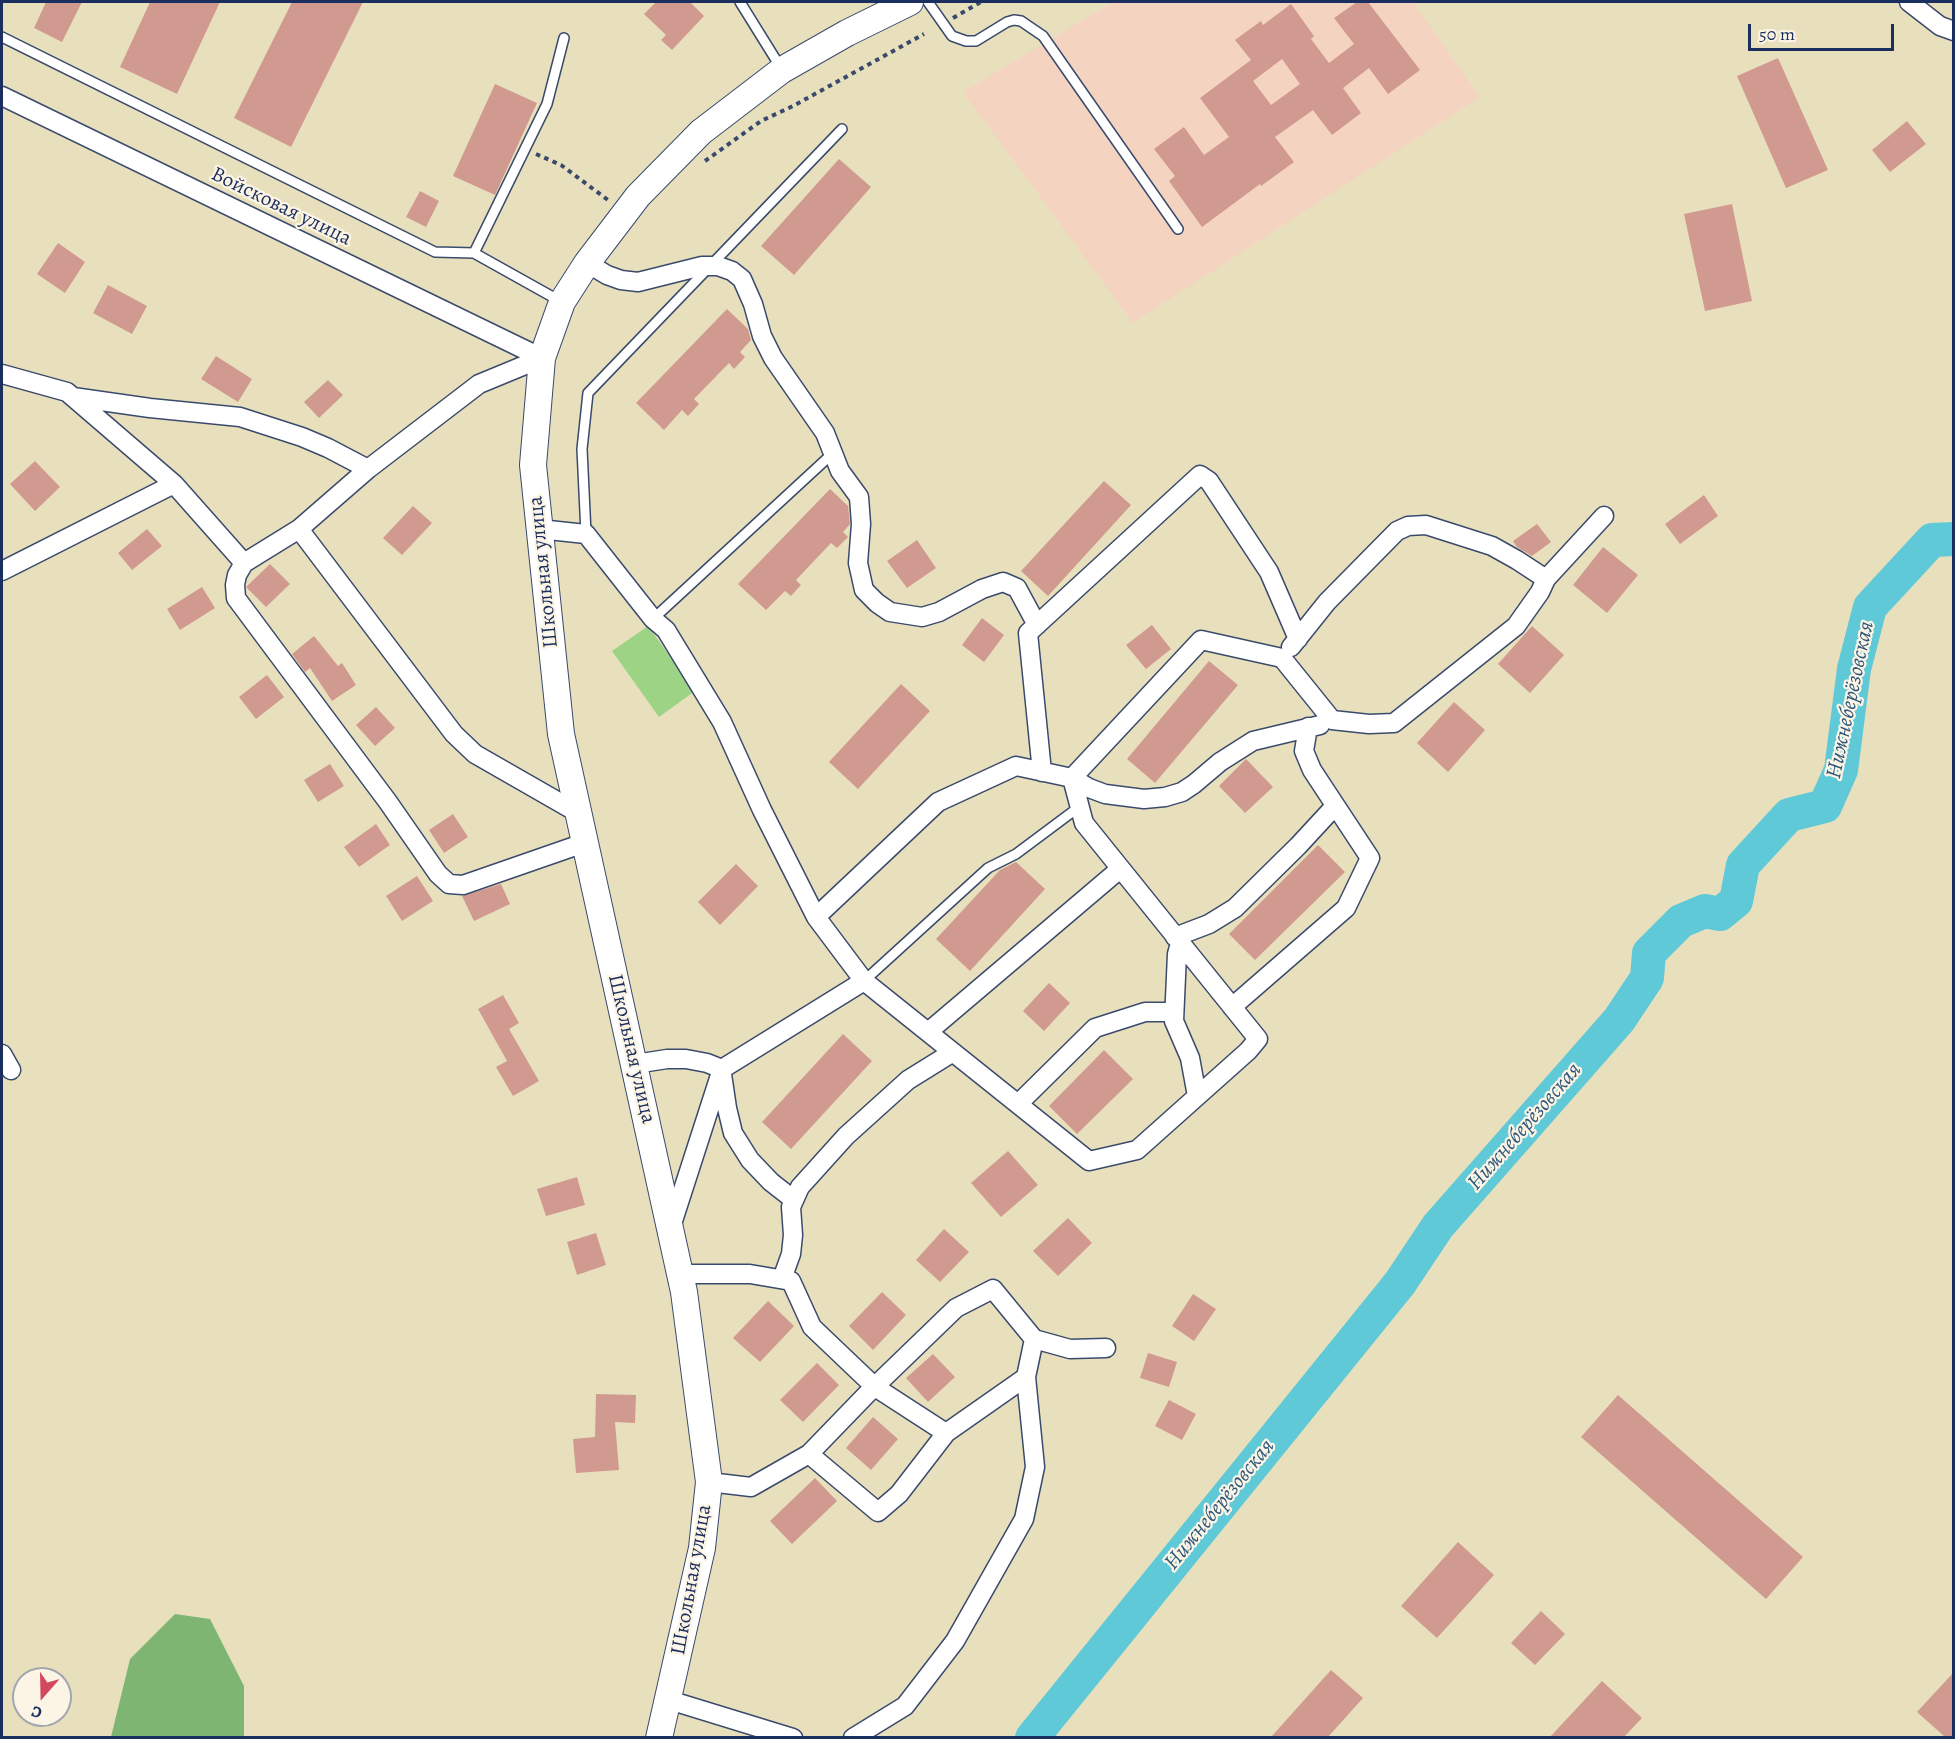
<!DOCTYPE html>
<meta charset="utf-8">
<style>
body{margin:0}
#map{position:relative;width:1955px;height:1739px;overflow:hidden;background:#e8e0bc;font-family:Alegreya,serif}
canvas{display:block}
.frame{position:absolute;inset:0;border:3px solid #1b2f5e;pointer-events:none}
.north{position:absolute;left:12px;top:1667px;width:60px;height:60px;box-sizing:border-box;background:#fcf5e5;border:2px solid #a2a6af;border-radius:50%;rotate:200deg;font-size:16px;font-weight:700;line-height:24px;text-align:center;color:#1b2f5e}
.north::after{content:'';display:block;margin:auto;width:21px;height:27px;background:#d1495b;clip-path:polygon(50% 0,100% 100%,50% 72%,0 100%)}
.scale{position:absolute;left:1748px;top:24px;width:146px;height:27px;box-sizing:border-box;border:3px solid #1b2f5e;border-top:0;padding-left:8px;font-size:18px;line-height:21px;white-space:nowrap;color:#1b2f5e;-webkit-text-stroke:4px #fcf5e5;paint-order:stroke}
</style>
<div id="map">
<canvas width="1955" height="1739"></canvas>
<div class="frame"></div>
<div class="north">С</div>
<div class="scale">50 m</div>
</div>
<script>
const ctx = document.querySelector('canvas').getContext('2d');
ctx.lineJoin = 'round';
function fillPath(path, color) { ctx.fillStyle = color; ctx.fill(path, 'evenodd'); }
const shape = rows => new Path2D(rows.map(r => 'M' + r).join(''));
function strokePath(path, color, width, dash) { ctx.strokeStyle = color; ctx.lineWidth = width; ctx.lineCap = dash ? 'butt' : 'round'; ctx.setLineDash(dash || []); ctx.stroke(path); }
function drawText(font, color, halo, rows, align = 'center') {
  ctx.font = font + ' Alegreya,serif'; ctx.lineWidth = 4.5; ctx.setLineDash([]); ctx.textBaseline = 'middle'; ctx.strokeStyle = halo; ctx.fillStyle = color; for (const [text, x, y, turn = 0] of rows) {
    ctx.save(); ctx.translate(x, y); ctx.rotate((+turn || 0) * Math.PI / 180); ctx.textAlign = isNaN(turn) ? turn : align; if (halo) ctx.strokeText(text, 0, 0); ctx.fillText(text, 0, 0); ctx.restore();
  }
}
fillPath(shape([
 [1113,2,1413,2,1480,97,1133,323,963,92]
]), '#f4d3c0');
fillPath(shape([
 [648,626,695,691,659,717,612,651]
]), '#9dd385');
fillPath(shape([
 [175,1614,210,1619,244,1686,244,1737,111,1737,130,1659]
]), '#7eb572');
strokePath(shape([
 [1032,1738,1400,1283,1438,1226,1619,1020,1647,978,1649,953,1681,921,1705,911,1720,914,1736,901,1743,865,1789,815,1825,806,1841,770,1854,669,1870,607,1932,540,1954,539]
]), '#5fc9d8', 34);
fillPath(shape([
 [46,2,82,2,62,42,34,28],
 [150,2,220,2,177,94,120,67],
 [292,2,363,2,291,147,234,118],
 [656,2,690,2,704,16,672,50,661,40,666,35,644,14],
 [1357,2,1368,2,1420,70,1388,94,1369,68,1343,88,1361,113,1332,135,1313,110,1275,137,1294,162,1261,186,1260,184,1202,227,1169,181,1175,176,1154,149,1184,127,1204,155,1229,137,1200,98,1251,60,1235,40,1261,21,1263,25,1291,4,1314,36,1311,39,1329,63,1354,44,1334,18],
 [1282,59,1300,84,1271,105,1253,81],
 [1778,58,1828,170,1786,188,1737,76],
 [495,84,537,103,495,195,453,176],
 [1907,121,1926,144,1890,172,1872,150],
 [839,159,871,187,794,275,761,246],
 [420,191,439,201,426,227,406,217],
 [1732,204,1752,301,1705,311,1684,214],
 [58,243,85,262,65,293,37,274],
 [108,285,147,306,132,334,93,313],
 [727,309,748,329,751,340,740,352,745,357,734,369,729,363,694,399,699,404,688,416,682,410,664,430,636,403],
 [216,356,252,379,238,402,201,379],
 [328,380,343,395,319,418,304,402],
 [35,461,60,487,35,511,10,484],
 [1104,481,1131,505,1048,596,1021,571],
 [830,489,848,506,850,524,843,532,848,537,837,548,831,543,796,580,801,585,791,596,785,591,766,610,738,584],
 [1704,495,1718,516,1680,544,1665,524],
 [413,506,432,523,402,555,383,538],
 [1537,524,1551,542,1532,556,1517,547,1513,541],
 [147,529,162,546,132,570,118,553],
 [917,540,936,568,907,588,887,561],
 [1603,547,1638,575,1607,613,1573,585],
 [270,564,290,584,266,607,246,587],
 [202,587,215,608,180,630,167,609],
 [982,618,1004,635,984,662,962,645],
 [1152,625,1171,649,1146,669,1126,645],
 [1532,626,1564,655,1530,693,1498,664],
 [314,636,338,666,342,663,356,685,332,701,310,668,305,672,292,654],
 [1209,661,1238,685,1155,783,1127,759],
 [267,675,284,697,256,719,239,697],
 [901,684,930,711,858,789,829,762],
 [1454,702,1485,730,1448,772,1417,743],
 [376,707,395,728,375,746,356,725],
 [1246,759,1273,787,1245,813,1219,786],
 [330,764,344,786,318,802,304,780],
 [453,814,468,837,444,853,429,830],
 [376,824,390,845,359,867,344,847],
 [1318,845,1345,872,1255,960,1229,934],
 [1016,862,1045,889,970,971,936,939,1000,870],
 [736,864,758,886,720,925,698,902],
 [417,876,433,901,402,921,386,896],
 [501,884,510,904,474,921,462,896],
 [1049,983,1070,1003,1044,1031,1023,1011],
 [503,995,519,1023,509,1029,539,1081,513,1096,496,1067,507,1061,478,1009],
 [843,1034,872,1061,791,1149,762,1122],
 [1104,1050,1133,1079,1077,1134,1049,1106],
 [1008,1151,1038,1185,1001,1217,971,1183],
 [577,1177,585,1205,546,1216,537,1189],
 [1068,1218,1092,1243,1058,1276,1033,1251],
 [944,1229,969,1252,940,1282,916,1260],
 [596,1233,606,1265,577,1275,567,1242],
 [882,1292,906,1315,873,1350,849,1326],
 [1193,1294,1216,1309,1194,1341,1172,1326],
 [768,1301,794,1326,760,1362,733,1338],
 [1148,1353,1177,1362,1169,1387,1140,1378],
 [933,1354,955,1377,928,1402,906,1378],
 [817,1363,839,1385,803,1422,780,1400],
 [596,1394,636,1395,635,1423,615,1422,619,1470,576,1473,573,1439,595,1437],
 [1618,1395,1803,1557,1766,1599,1581,1437],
 [1169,1400,1196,1414,1182,1440,1155,1426],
 [873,1417,898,1439,871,1470,846,1448],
 [815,1478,837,1501,792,1544,770,1521],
 [1458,1542,1494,1575,1437,1638,1401,1606],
 [1541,1611,1565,1634,1535,1665,1511,1643],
 [1331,1670,1363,1698,1328,1737,1271,1737],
 [1953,1673,1953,1737,1945,1737,1917,1712],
 [1602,1681,1642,1718,1624,1737,1550,1737]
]), '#d19a90');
const lane = shape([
 [740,2,781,68],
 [928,2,952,36,966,41,976,41,1007,22,1014,20,1021,21,1043,36,1178,229],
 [2,37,435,252,474,253],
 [560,301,474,253,547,104,564,38],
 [586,534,582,449,588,393,842,129],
 [653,619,833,453],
 [864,981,988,868,1016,854,1079,807]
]);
const street = shape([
 [1909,2,1940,26,1954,31],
 [2,96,542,358],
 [587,263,607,275,621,280,638,282,702,266,718,266,732,271,742,279,753,304,762,336,773,358,825,433,840,471,859,497,861,524,858,563,864,590,877,603,890,612,922,617,939,612,982,589,1003,582,1017,588,1037,625],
 [2,374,67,392,174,484,244,563,299,529,368,469,479,384,542,358],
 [73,397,150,408,240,417,302,437,328,448,368,469],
 [299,529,454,734,475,754,578,813],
 [539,529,586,534,653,619,666,630,722,722,762,810,816,917],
 [244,563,237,575,235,585,236,598,388,802,438,874,449,884,463,885,584,843],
 [2,571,174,484],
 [1291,647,1327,602,1397,531,1408,526,1426,525,1492,546,1517,560,1546,579],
 [1042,772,1028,633,1200,475,1209,481,1269,572,1298,639],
 [1072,778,1089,788,1105,794,1144,799,1165,797,1182,792,1194,784,1220,762,1253,741,1320,725],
 [1175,937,1209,924,1235,908,1298,846,1335,806],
 [1180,943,1177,954,1174,1021,1190,1058,1197,1096],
 [864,981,1089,1161,1137,1150,1248,1051,1258,1039,1084,823,1072,778],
 [1232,1007,1346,908,1370,858,1312,770,1304,751,1308,727],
 [928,1032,1120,869],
 [2,1054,11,1070],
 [635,1064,667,1059,686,1059,707,1063,722,1069],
 [722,1069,864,981,816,917,938,802,1016,766,1072,778,1201,640,1282,658,1332,720,1369,724,1394,723,1516,626,1540,592,1546,579,1604,516],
 [722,1074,727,1108,733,1133,750,1160,771,1182,794,1200],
 [1018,1104,1095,1028,1145,1012,1174,1012],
 [671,1227,722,1069],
 [680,1274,750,1274,791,1281,812,1327,875,1387,946,1433],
 [782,1279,791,1254,793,1235,791,1207,800,1187,846,1136,908,1080,953,1052],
 [809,1454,878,1512,899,1494,946,1433,1026,1377,1034,1339],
 [709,1482,751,1487,809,1454,868,1393,956,1308,993,1289,1034,1339,1070,1349,1106,1348],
 [669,1700,793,1738],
 [853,1738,905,1706,955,1641,1024,1519,1035,1467,1026,1377]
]);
const secondary = shape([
 [659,1738,702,1548,709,1482,684,1292,561,734,533,465,542,358,562,302,587,263,638,196,701,132,782,70,847,33,910,2]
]);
strokePath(lane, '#3a4a6c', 12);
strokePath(street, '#3a4a6c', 21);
strokePath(secondary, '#3a4a6c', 28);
strokePath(shape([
 [953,18,981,2],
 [536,154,561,165,608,200],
 [705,161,761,121,793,106,924,34]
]), '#3a4a6c', 4, [4.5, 4.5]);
strokePath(lane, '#fff', 9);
strokePath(street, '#fff', 18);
strokePath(secondary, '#fff', 26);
drawText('21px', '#1b2f5e', '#fcf5e5', [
 ["Войсковая улица",281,207,26],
 ["Школьная улица",544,572,-96],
 ["Школьная улица",631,1049,77],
 ["Школьная улица",692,1580,-80]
]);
drawText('italic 22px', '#2c567c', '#fcf5e5', [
 ["Нижнеберёзовская",1851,700,-78],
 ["Нижнеберёзовская",1525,1127,-49],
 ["Нижнеберёзовская",1220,1505,-51]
]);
</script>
